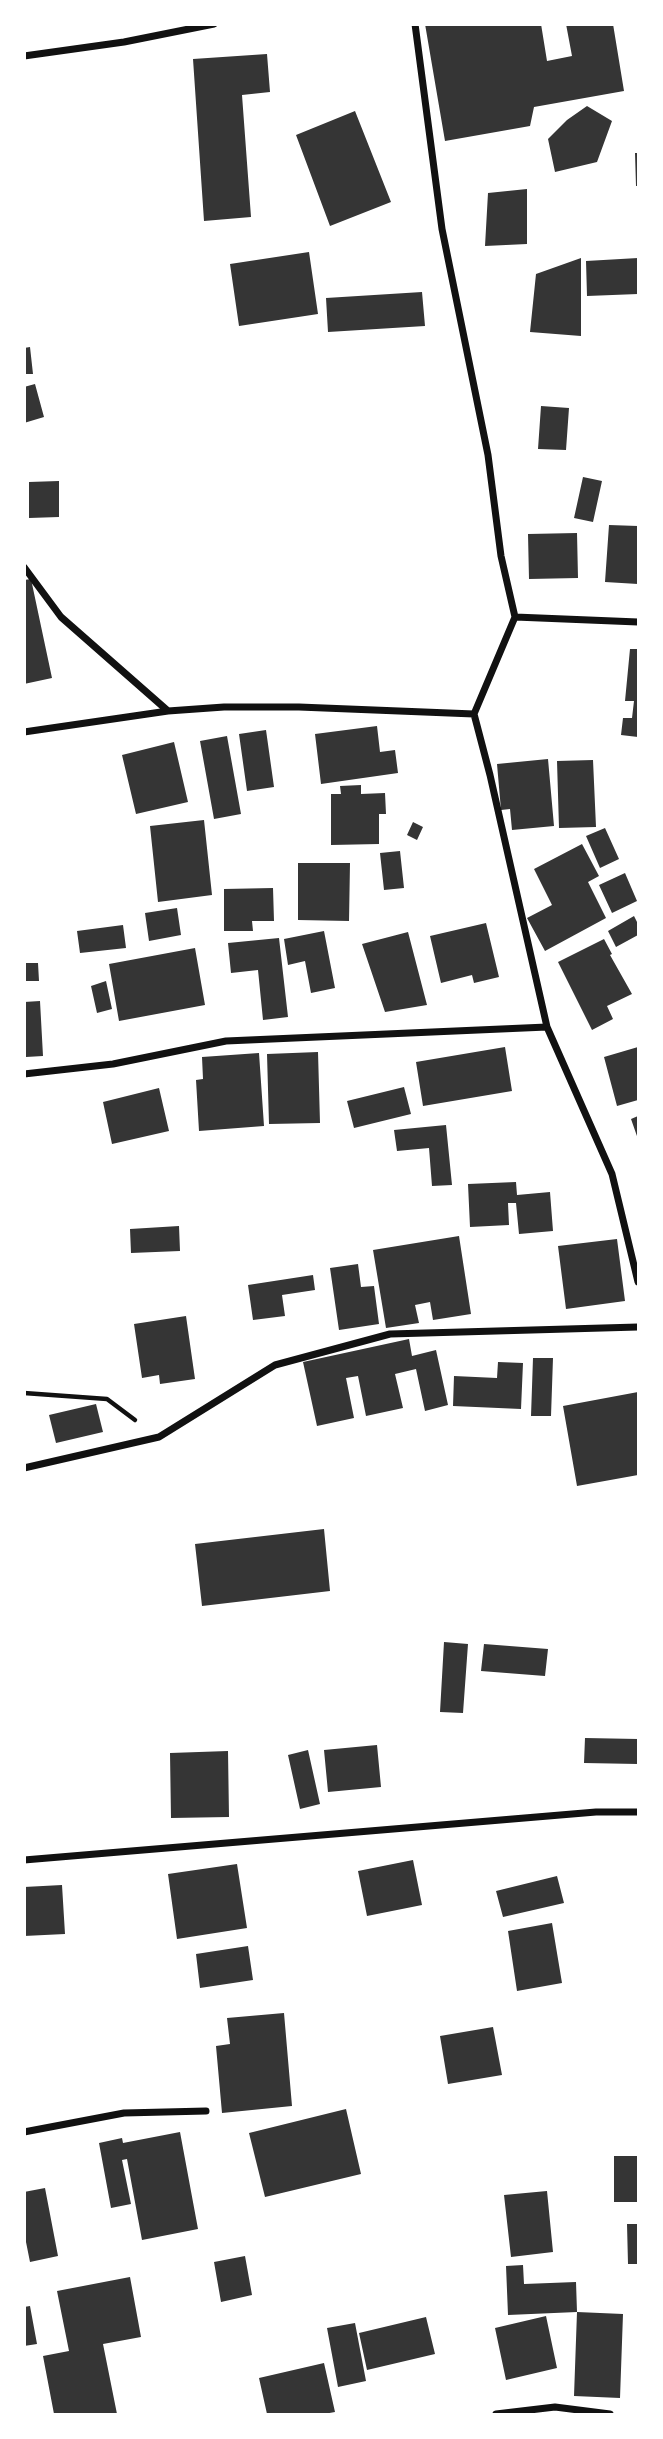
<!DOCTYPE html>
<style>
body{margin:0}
#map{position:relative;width:663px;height:2439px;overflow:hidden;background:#fff;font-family:"Golos Text",sans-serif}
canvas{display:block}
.frame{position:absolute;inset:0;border:26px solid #fff;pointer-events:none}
</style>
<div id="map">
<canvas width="663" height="2439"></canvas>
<div class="frame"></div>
</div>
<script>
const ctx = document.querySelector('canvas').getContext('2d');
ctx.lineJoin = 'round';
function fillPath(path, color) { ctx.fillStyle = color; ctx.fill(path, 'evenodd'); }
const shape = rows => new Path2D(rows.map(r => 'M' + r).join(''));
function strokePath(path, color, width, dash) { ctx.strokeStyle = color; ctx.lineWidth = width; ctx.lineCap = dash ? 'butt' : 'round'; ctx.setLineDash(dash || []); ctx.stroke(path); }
fillPath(shape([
 [425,24,541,24,547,61,572,56,566,24,613,24,624,91,534,107,530,126,445,141],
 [267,54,270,92,242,95,251,217,204,221,193,59],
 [587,106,612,121,597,162,555,172,548,139,567,120],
 [355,111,391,202,330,226,296,135],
 [635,153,638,153,638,186,636,186],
 [527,189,527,244,485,246,488,193],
 [309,252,318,314,239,326,230,264],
 [581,258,581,336,530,332,536,274],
 [638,258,638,294,587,296,586,261],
 [422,292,425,326,328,332,326,298],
 [30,347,33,374,24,374,24,348],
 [35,384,44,417,24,423,24,387],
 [541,406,569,408,566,450,538,449],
 [583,477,602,481,593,522,574,518],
 [59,481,59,517,29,518,29,482],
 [609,525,638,526,638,584,605,582],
 [577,533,578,578,529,579,528,534],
 [31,579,52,678,24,684,24,580],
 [630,649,638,649,638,737,621,735,623,718,632,718,634,701,625,701],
 [377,726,380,752,395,750,398,773,321,784,315,734],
 [266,730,274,787,247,791,239,734],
 [227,736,241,814,214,819,200,741],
 [174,742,188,802,136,814,122,755],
 [548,759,554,826,512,830,510,809,501,810,497,764],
 [593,760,596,827,559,828,557,761],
 [361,785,361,794,385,793,386,814,379,814,379,844,331,845,331,794,341,794,340,786],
 [204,820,212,895,158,902,150,826],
 [413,822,423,827,417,840,407,835],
 [605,828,619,859,600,868,586,836],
 [582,844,599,876,588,882,606,918,545,951,527,918,552,905,534,869],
 [400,851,404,888,384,890,380,853],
 [298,863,350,863,349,921,298,920],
 [625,873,637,901,612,913,599,885],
 [273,888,274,921,252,921,253,931,224,931,224,889],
 [177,908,181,935,149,941,145,913],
 [634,916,638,924,638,935,616,947,608,931],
 [486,923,499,977,474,983,472,975,441,983,430,936],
 [123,925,126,948,80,953,77,931],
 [324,931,335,988,311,993,305,961,288,965,284,939],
 [408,932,427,1005,385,1012,362,944],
 [279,938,288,1017,263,1020,258,970,231,973,228,943],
 [604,939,612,954,610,955,632,994,607,1006,613,1019,592,1030,558,962],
 [195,948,205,1005,119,1021,109,964],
 [24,963,38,963,39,981,24,981],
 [106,981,112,1009,97,1013,91,986],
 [40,1001,43,1056,26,1057,24,1002],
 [505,1047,512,1091,423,1106,416,1062],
 [638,1047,638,1100,617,1106,604,1057],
 [318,1052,320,1123,269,1124,267,1054],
 [259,1053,264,1126,199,1131,196,1080,203,1079,202,1057],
 [404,1087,411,1114,354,1128,347,1101],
 [159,1088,169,1131,112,1144,103,1102],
 [638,1116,638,1139,631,1119],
 [446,1125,452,1185,432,1186,429,1148,397,1151,394,1130],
 [516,1182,517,1195,550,1192,553,1231,519,1234,516,1203,508,1203,509,1225,470,1227,468,1184],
 [179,1226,180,1251,131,1253,130,1229],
 [459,1236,471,1314,433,1320,430,1302,415,1305,419,1323,386,1328,373,1250],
 [617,1239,625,1301,566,1309,558,1246],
 [358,1264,361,1287,374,1286,379,1324,339,1330,330,1268],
 [313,1275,315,1290,282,1295,285,1316,253,1320,248,1285],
 [186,1316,195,1379,160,1384,159,1375,142,1378,134,1324],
 [409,1339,412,1356,436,1350,448,1405,425,1411,416,1369,395,1374,403,1408,366,1416,358,1376,346,1378,354,1418,317,1426,303,1362],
 [533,1358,553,1358,551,1416,531,1416],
 [498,1362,523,1363,521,1409,453,1406,454,1376,497,1378],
 [638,1392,638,1475,577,1486,563,1406],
 [96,1404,103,1432,56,1443,49,1415],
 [324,1529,330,1591,202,1606,195,1544],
 [444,1642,468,1644,463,1713,440,1712],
 [484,1644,548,1649,545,1676,481,1671],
 [585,1738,638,1739,638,1764,584,1763],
 [377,1745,381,1787,328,1792,324,1750],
 [308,1750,320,1804,300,1809,288,1755],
 [228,1751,229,1817,171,1818,170,1753],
 [413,1860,422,1905,367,1916,358,1871],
 [237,1864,247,1928,177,1939,168,1874],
 [557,1876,564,1903,503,1917,496,1891],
 [62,1885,65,1934,24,1936,24,1887],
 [552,1923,562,1983,517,1991,508,1931],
 [248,1946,253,1980,200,1988,196,1954],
 [284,2013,292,2106,222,2113,216,2046,230,2044,227,2018],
 [493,2027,502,2075,448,2084,440,2036],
 [346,2109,361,2174,265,2197,249,2133],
 [180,2132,198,2229,142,2240,127,2159,122,2160,131,2204,111,2208,99,2143,122,2138,123,2143],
 [614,2156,638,2156,638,2202,614,2202],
 [45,2188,58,2256,30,2262,24,2232,24,2192],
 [547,2191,553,2252,511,2257,504,2195],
 [627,2224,638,2224,638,2264,628,2264],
 [245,2256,252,2295,221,2302,214,2262],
 [523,2265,524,2284,576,2282,577,2312,623,2314,620,2398,574,2396,577,2312,508,2315,506,2266],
 [130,2277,141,2337,103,2344,117,2414,54,2414,43,2356,69,2351,57,2291],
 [30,2306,37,2344,24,2346,24,2307],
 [546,2316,557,2368,506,2380,495,2328],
 [426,2317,435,2354,367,2370,359,2333],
 [355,2323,366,2381,338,2387,327,2328],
 [324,2363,335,2412,324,2414,267,2414,259,2378]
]), '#353535');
strokePath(shape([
 [24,1393,107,1399,135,1420]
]), '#111', 4.5);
strokePath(shape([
 [415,24,442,229,488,455,501,556,515,617,474,714,490,775,547,1027,612,1174,638,1282],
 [24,56,124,42,214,24],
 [24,567,61,617,168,711,224,707,299,707,474,714],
 [515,617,638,622],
 [24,732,168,711],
 [24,1074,113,1064,226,1041,547,1027],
 [24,1468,159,1437,275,1365,390,1334,638,1327],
 [24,1860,596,1812,638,1812],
 [24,2132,124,2113,206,2111],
 [496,2414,555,2407,610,2414]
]), '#111', 7);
</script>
